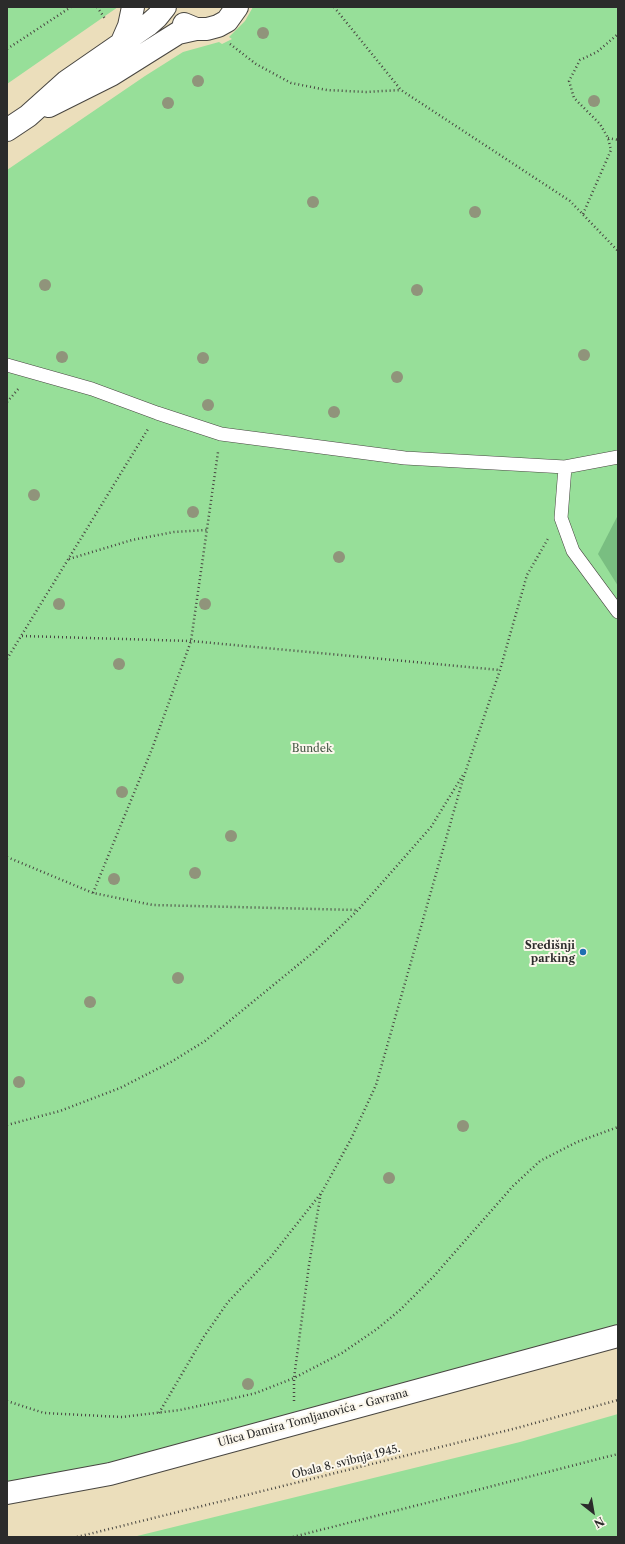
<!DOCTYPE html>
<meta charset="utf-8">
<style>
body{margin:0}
#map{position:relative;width:625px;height:1544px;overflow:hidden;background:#ebdebb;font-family:"Libre Caslon Text",serif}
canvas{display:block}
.frame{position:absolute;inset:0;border:8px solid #2b2b2b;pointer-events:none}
.north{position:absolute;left:573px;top:1492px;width:40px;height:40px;-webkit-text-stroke:3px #fbf7ec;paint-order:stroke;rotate:149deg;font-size:11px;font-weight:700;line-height:16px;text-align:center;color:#2b2b2b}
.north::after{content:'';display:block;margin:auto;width:14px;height:18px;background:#2b2b2b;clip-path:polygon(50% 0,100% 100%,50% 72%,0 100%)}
</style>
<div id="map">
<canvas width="625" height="1544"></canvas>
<div class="frame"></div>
<div class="north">N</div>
</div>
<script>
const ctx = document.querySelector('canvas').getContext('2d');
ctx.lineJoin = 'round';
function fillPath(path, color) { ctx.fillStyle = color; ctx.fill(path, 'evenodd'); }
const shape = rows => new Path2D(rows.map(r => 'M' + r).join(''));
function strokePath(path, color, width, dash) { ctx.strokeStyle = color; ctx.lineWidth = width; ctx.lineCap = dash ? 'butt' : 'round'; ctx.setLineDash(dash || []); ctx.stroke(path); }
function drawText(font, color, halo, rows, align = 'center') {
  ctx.font = font + ' "Libre Caslon Text",serif'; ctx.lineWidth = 4; ctx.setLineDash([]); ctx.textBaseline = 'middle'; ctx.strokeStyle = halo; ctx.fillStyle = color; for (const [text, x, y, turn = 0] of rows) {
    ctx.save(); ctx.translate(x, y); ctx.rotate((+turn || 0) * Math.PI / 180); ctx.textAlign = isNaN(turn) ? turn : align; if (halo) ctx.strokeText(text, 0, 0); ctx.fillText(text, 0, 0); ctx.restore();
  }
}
fillPath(shape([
 [7,7,118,7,7,84],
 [253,7,618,7,618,1328,137,1462,7,1483,7,170,145,76,183,52,219,42,222,44,232,39,229,37,245,21],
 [618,1414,618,1537,133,1537,520,1442]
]), '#97df99');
fillPath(shape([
 [618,515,618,586,598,554]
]), '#79be81');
const service = shape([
 [7,365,92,389,157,413,221,434,405,458,565,467,618,457],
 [565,467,561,518,573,551,618,612]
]);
const minor = shape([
 [7,1493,110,1474,618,1336]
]);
const tertiary = shape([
 [184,24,196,29,207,29,218,26,227,21,237,7],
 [122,42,129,26,133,7],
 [49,106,111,75,178,33,196,29],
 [7,130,28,116,67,81,148,25,157,17,165,7]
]);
strokePath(service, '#484641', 14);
strokePath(minor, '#484641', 24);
strokePath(tertiary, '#484641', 24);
strokePath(shape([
 [97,7,106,20],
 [334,7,401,90,570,201,618,251],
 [230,44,256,64,291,83,327,90,366,92,401,90],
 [7,49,71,7],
 [608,138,618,140],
 [583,214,611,150,608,138,600,124,574,98,569,81,580,60,597,52,618,34],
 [7,402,20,387],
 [69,559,132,540,174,532,207,530],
 [22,636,191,641,500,670],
 [7,659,148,429],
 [7,857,93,893,153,905,357,910],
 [93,893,152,749,191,641,218,452],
 [7,1125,60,1111,120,1088,171,1062,205,1041,315,951,358,910,431,827,463,775],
 [7,1401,44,1413,122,1417,180,1410,222,1401,256,1393,294,1378,342,1353,377,1329,400,1310,434,1276,513,1186,540,1161,577,1142,618,1127],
 [294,1401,294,1378,309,1265,321,1192],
 [159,1413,203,1338,228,1302,270,1258,322,1192,351,1139,376,1085,463,779,500,670,527,575,549,537],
 [77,1537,517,1428,618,1400],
 [293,1537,618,1454]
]), '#484641', 2.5, [1, 3]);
strokePath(service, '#fff', 13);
strokePath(minor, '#fff', 22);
strokePath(tertiary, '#fff', 22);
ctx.fillStyle = '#90947b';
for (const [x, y] of [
 [263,33],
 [198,81],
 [594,101],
 [168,103],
 [313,202],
 [475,212],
 [45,285],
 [417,290],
 [584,355],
 [62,357],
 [203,358],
 [397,377],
 [208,405],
 [334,412],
 [34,495],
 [193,512],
 [339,557],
 [59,604],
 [205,604],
 [119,664],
 [122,792],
 [231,836],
 [195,873],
 [114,879],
 [178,978],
 [90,1002],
 [19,1082],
 [463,1126],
 [389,1178],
 [248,1384]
]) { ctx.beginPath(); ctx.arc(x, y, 6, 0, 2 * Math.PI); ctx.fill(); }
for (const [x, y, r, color] of [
 [583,952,4,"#1f6fb2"]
]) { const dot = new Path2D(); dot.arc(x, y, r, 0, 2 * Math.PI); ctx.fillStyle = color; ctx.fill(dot); strokePath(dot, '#fbf7ec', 1.5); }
drawText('11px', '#465846', '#fbf7ec', [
 ["Bundek",312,749]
]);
drawText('bold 11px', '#2b2b2b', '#fbf7ec', [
 ["Središnji",575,946],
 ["parking",575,959]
], 'right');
drawText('11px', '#2b2b2b', '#fbf7ec', [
 ["Ulica Damira Tomljanovića - Gavrana",313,1418,-15],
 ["Obala 8. svibnja 1945.",346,1462,-14]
]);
</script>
